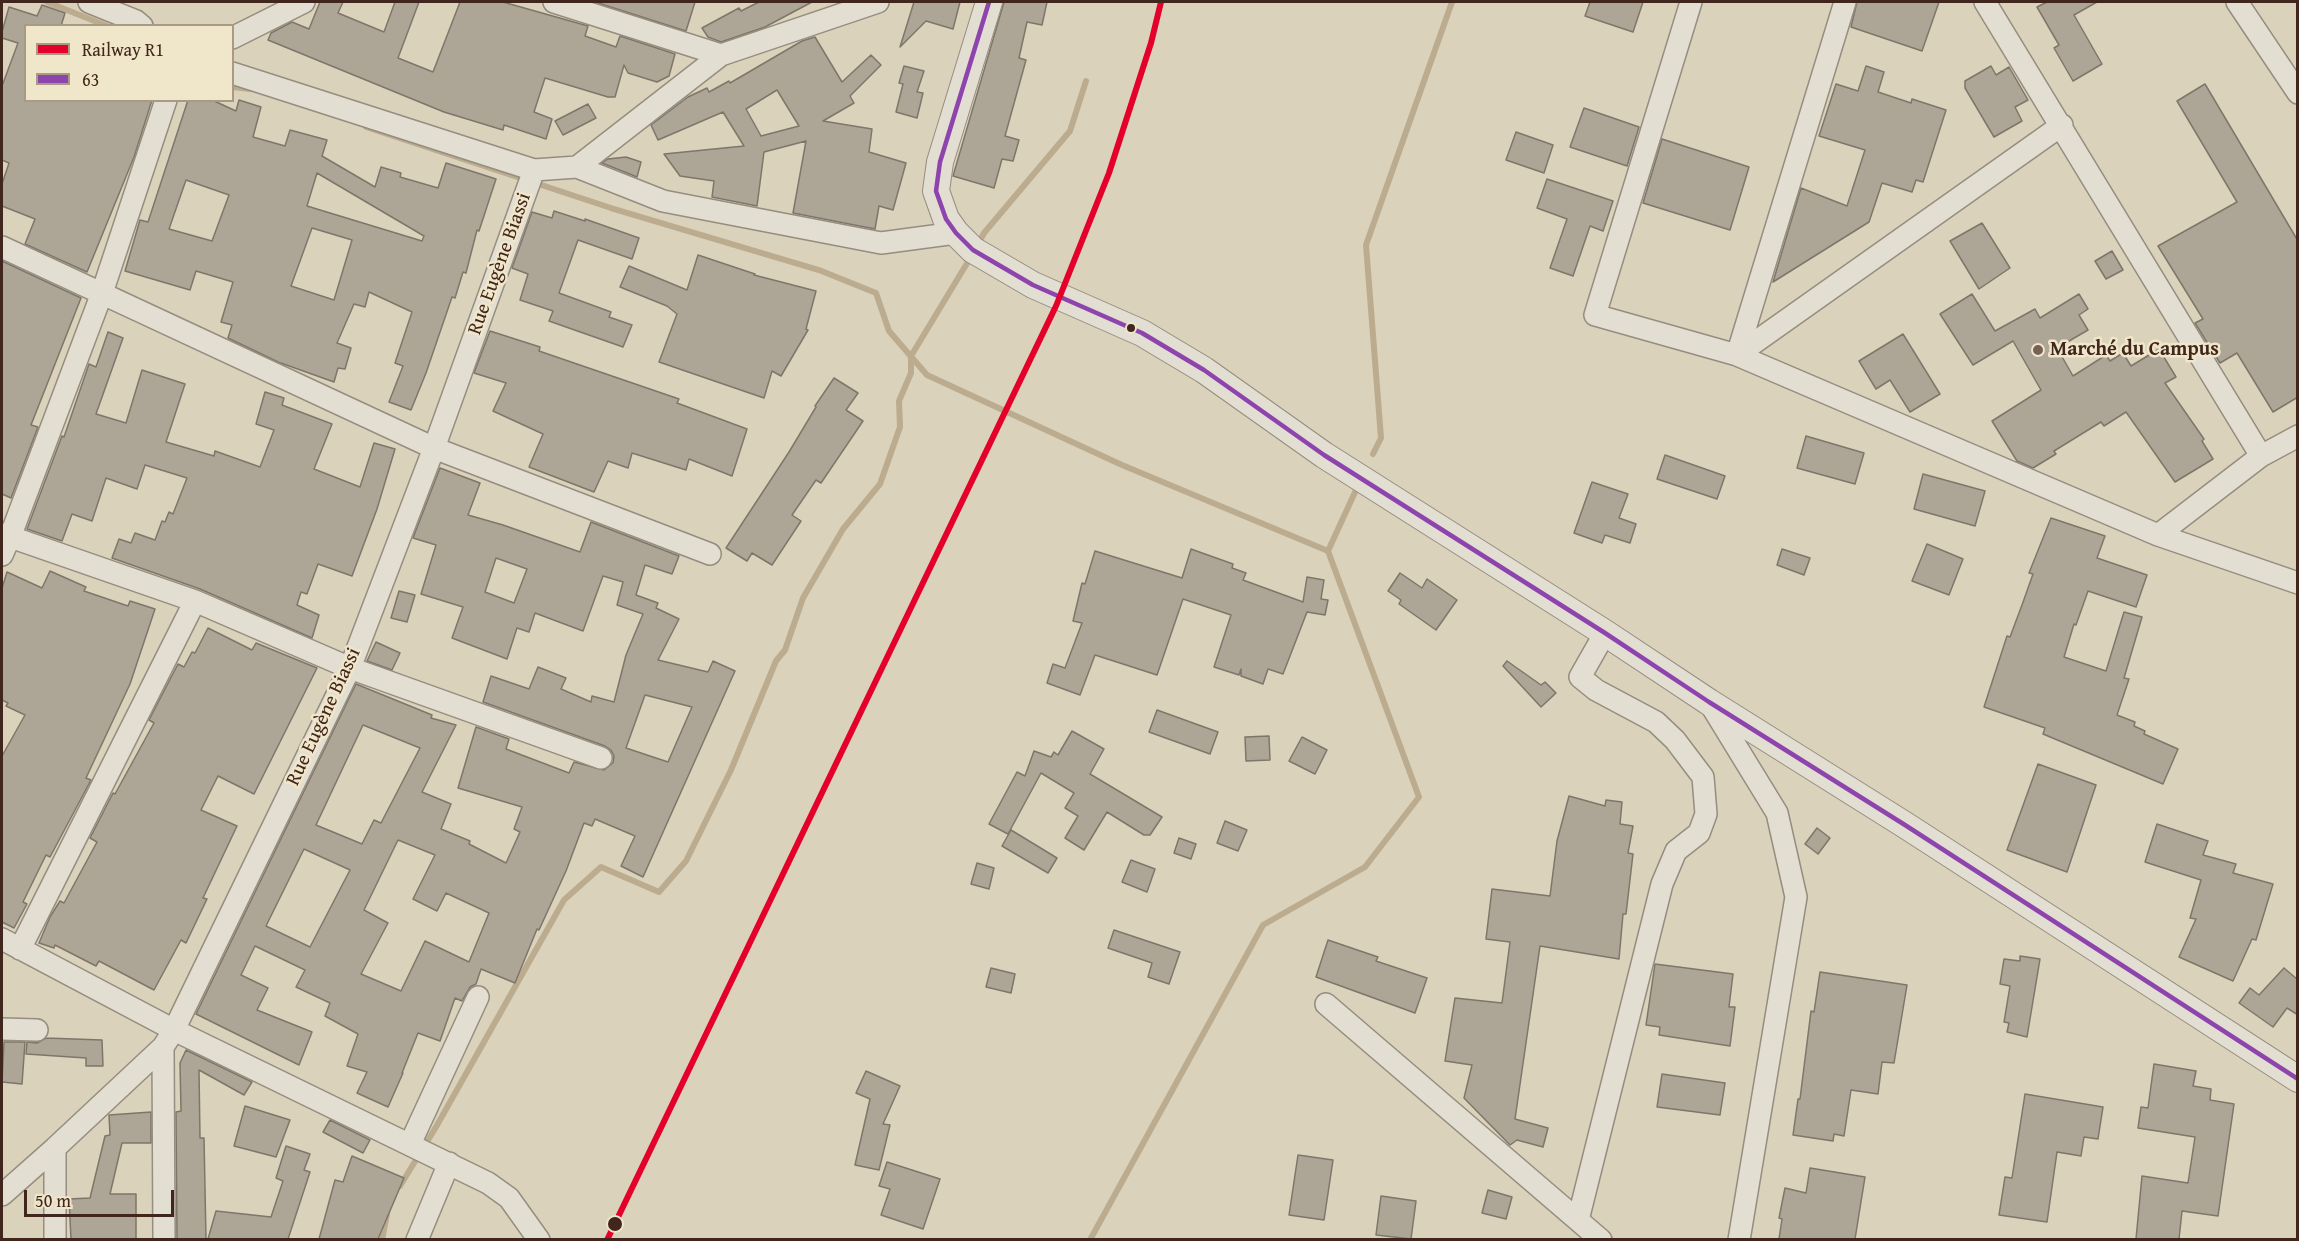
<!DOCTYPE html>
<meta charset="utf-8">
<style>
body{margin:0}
#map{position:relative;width:2299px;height:1241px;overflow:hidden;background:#dbd2bb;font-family:"Gentium Book Plus",serif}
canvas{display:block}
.frame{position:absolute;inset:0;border:3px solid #40261c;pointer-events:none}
.legend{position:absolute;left:24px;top:24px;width:210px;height:78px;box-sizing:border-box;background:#f0e6ca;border:2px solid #aa9984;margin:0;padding:8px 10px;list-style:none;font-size:18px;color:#40261c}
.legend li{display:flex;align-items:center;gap:12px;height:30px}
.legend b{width:30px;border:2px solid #aa9984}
.scale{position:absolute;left:24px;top:1190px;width:150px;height:27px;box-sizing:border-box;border:3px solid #40261c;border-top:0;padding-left:8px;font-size:18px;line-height:21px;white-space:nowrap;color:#40261c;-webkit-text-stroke:4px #f0e6ca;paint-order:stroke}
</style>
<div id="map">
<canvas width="2299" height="1241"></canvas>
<div class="frame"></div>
<ul class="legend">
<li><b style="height:8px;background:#e4002b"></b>Railway R1</li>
<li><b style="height:8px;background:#8e44ad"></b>63</li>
</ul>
<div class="scale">50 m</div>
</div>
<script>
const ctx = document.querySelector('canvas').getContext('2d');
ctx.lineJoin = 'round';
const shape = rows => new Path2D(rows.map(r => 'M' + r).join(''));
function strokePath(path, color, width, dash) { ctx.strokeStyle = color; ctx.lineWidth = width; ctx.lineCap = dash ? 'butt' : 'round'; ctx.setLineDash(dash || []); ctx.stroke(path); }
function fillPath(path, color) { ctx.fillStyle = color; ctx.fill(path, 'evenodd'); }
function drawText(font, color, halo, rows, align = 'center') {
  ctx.font = font + ' "Gentium Book Plus",serif'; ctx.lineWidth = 5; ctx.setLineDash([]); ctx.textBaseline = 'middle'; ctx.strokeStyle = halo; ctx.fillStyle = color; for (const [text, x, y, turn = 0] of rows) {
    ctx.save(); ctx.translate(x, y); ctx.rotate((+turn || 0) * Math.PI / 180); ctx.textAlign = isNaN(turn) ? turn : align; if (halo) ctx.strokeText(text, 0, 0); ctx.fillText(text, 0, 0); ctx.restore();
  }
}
strokePath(shape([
 [47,2,107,26],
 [232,87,251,89],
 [366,127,611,208,819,270,876,293,889,331,927,375,1122,465,1328,551],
 [977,246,984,233,1070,131,1086,81],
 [1373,454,1381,438,1366,245,1452,2],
 [400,1186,436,1127,564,900,601,867,659,892,686,861,731,770,776,661,785,650,803,598,843,529,880,484,900,427,899,401,911,373,911,356,972,255],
 [382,1240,387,1214],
 [1090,1240,1263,925,1365,867,1419,797,1328,551,1356,490]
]), '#bcac8f', 6);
const building = shape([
 [320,2,343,2,338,13,384,32,395,2,419,2,398,58,433,72,460,2,503,2,588,26,585,36,616,47,620,36,675,54,669,76,657,82,628,73,624,65,615,97,608,97,545,78,534,112,552,119,546,139,504,125,503,130,444,112,268,40,271,33,292,22,309,29,320,2],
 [595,2,695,2,686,31,595,2],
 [759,2,812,2,765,27,721,42,708,37,702,28,739,8,741,11,759,2],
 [914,2,960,2,953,29,926,21,900,47,914,2],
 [1004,2,1047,2,1042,25,1027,22,1019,58,1026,60,1005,136,1019,140,1013,161,1002,159,994,188,953,176,1004,2],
 [1590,2,1643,2,1633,32,1585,16,1590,2],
 [1857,2,1939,2,1922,51,1851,27,1857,2],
 [2047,2,2097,2,2074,15,2102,64,2073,81,2054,48,2059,45,2037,7,2047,2],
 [42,5,65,13,61,26,26,26,26,100,152,100,134,157,87,272,25,244,35,219,2,206,2,184,9,163,2,160,2,86,18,43,2,38,2,32,9,7,37,16,42,5],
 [815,37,842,82,871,55,881,65,850,96,854,103,823,121,872,129,869,152,906,163,893,210,879,206,875,229,793,213,806,141,764,152,757,206,712,197,714,181,680,176,664,154,744,146,723,112,658,140,651,125,688,97,707,88,709,92,729,81,730,83,802,41,815,37],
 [777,90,799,126,761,136,746,109,777,90],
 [904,66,924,71,917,92,923,93,917,118,896,112,903,84,899,83,904,66],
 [1866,66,1884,72,1878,92,1911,103,1912,99,1946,110,1923,182,1916,180,1912,192,1882,183,1869,222,1773,282,1801,188,1847,206,1865,150,1819,136,1836,84,1858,91,1866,66],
 [1991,66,1996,75,2009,67,2028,100,2015,107,2022,121,1994,137,1965,88,1965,81,1991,66],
 [2205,84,2298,241,2298,397,2273,412,2237,353,2220,363,2195,323,2203,319,2158,246,2237,202,2177,101,2205,84],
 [188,100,212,100,236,111,239,100,261,107,253,137,285,146,290,130,327,140,322,156,375,187,381,167,401,173,400,177,438,188,446,163,496,179,479,231,477,230,466,273,463,272,455,298,452,297,426,373,411,410,389,402,403,366,395,363,412,312,369,292,365,307,354,304,337,343,351,348,345,369,338,368,334,382,278,362,228,338,232,325,221,322,233,282,196,271,190,290,125,271,140,220,148,222,188,100],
 [317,173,424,236,422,241,307,206,317,173],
 [186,180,229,195,212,241,169,229,186,180],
 [312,228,352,240,334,300,291,286,312,228],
 [588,104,596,118,563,135,555,121,588,104],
 [1584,108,1639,127,1627,166,1570,147,1584,108],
 [1516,132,1553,145,1544,173,1506,160,1516,132],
 [1662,139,1749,167,1730,230,1643,203,1662,139],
 [626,157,641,162,637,177,602,163,608,159,626,157],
 [1547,179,1613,201,1603,231,1590,226,1573,276,1550,268,1567,219,1537,208,1547,179],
 [554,211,585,221,585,219,639,238,632,259,578,240,559,293,611,312,609,317,632,325,623,347,549,321,553,311,520,300,528,274,512,268,532,212,552,218,554,211],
 [1982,223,2010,268,1979,289,1950,241,1982,223],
 [2112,251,2123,270,2106,279,2095,261,2112,251],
 [698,255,755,274,754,275,816,291,806,329,808,330,781,376,772,371,764,398,659,362,677,314,667,306,620,287,629,266,687,290,698,255],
 [2,261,81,298,31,425,38,427,11,498,2,494,2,261],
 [1972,294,1995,331,2035,309,2040,318,2079,294,2088,309,2079,315,2088,330,2057,348,2073,376,2106,355,2110,361,2123,353,2131,366,2159,349,2176,377,2165,383,2204,439,2202,441,2213,459,2175,482,2126,412,2104,426,2101,422,2054,451,2056,454,2033,468,2017,461,1992,421,2041,390,2013,341,1973,365,1940,314,1972,294],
 [490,331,540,347,539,351,679,399,677,403,747,429,732,476,689,459,686,470,632,453,628,468,608,461,594,492,529,467,543,434,493,411,506,383,474,373,490,331],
 [108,332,123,338,96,414,126,423,142,370,185,384,166,442,214,456,215,451,260,467,274,430,256,424,265,392,284,398,282,405,332,424,314,469,360,487,374,443,395,449,377,509,352,576,318,564,307,594,301,592,297,605,319,615,312,638,200,589,112,558,119,539,131,543,135,533,155,540,162,521,165,522,169,512,173,514,187,478,145,465,137,489,106,478,92,521,72,514,62,541,27,529,62,436,64,437,89,364,96,367,108,332],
 [1903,334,1940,394,1910,412,1890,380,1876,389,1859,361,1903,334],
 [834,378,858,393,846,410,863,421,821,483,816,480,792,515,801,521,772,565,752,553,747,561,726,548,789,452,816,407,815,406,834,378],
 [1806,436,1864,453,1855,484,1797,468,1806,436],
 [1665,455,1725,476,1717,499,1657,479,1665,455],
 [440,468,480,483,468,515,503,525,580,552,591,522,679,556,672,574,645,565,636,595,658,603,656,608,679,619,658,660,708,672,713,661,735,671,643,877,621,866,635,836,595,819,592,826,584,823,566,871,539,930,537,929,515,983,481,969,476,984,470,987,462,1001,455,998,440,1041,418,1033,402,1073,403,1073,388,1107,357,1093,367,1072,347,1066,358,1034,325,1016,330,1003,296,987,305,970,255,946,241,975,268,988,257,1010,312,1032,299,1065,196,1014,356,684,432,715,431,718,456,725,422,792,451,804,441,829,470,841,469,844,506,863,520,832,514,829,522,807,458,788,476,727,509,739,506,749,569,773,574,762,604,770,613,763,614,756,611,750,605,746,483,702,491,676,529,689,538,667,566,678,561,689,591,702,592,696,614,702,626,655,643,614,617,605,623,582,603,576,583,631,535,613,529,632,517,628,507,659,452,638,463,607,421,594,436,545,413,538,440,468],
 [496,558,527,569,514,603,485,592,496,558],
 [645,695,692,707,668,762,626,748,645,695],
 [363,725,420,748,381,823,374,820,362,844,316,825,363,725],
 [398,840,435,855,413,899,437,911,446,893,489,913,469,962,425,941,401,991,361,974,388,923,364,910,398,840],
 [304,849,350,870,310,947,266,926,304,849],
 [1923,474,1985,491,1975,526,1914,509,1923,474],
 [1592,482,1628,494,1619,518,1636,524,1630,543,1605,535,1602,543,1574,533,1592,482],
 [2051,518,2105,536,2097,558,2147,575,2136,607,2088,591,2076,625,2074,624,2064,657,2106,671,2124,612,2142,617,2124,678,2129,679,2117,715,2135,722,2134,726,2145,731,2144,734,2178,749,2163,784,2043,734,2045,728,1984,707,2007,636,2010,637,2022,605,2033,574,2029,573,2051,518],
 [1927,544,1963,559,1949,595,1912,581,1927,544],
 [1191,549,1233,564,1232,568,1246,573,1243,580,1303,602,1307,577,1324,580,1321,599,1328,600,1325,615,1307,612,1283,674,1268,669,1263,684,1241,676,1241,669,1239,675,1214,667,1231,615,1183,599,1157,675,1095,655,1080,695,1047,683,1053,664,1065,668,1082,623,1073,621,1082,583,1085,584,1095,551,1182,578,1191,549],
 [1782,549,1810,558,1804,575,1777,565,1782,549],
 [50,571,86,587,84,591,128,606,130,601,155,609,130,684,86,778,91,780,50,857,46,855,23,902,27,904,14,928,2,922,2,756,25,715,6,706,8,703,2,700,2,588,7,572,42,588,50,571],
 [1400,573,1422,588,1427,579,1457,600,1436,630,1399,604,1401,600,1388,591,1400,573],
 [399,591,415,595,407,622,391,618,399,591],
 [208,628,252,650,256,643,317,668,254,794,218,776,201,810,237,826,203,898,207,899,186,943,181,940,154,990,99,961,96,966,55,945,54,948,39,943,50,917,60,901,64,903,97,842,90,838,113,793,115,794,154,723,149,720,178,664,184,667,192,652,195,653,208,628],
 [376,642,400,653,392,670,367,661,376,642],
 [1507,661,1541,685,1545,682,1556,693,1541,707,1503,666,1507,661],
 [1157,710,1218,732,1210,754,1149,732,1157,710],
 [1072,731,1104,749,1090,774,1162,817,1150,835,1144,835,1107,812,1084,850,1065,838,1078,816,1065,808,1074,793,1041,773,1008,834,989,824,1017,772,1025,776,1034,751,1051,757,1054,752,1058,755,1072,731],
 [1269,736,1270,760,1246,761,1245,737,1269,736],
 [1302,737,1327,750,1315,774,1289,761,1302,737],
 [2038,764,2096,785,2067,872,2007,850,2038,764],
 [1569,796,1605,806,1606,800,1622,802,1620,824,1633,826,1628,853,1633,854,1626,914,1623,914,1619,959,1540,946,1515,1119,1548,1128,1543,1147,1517,1140,1510,1145,1464,1098,1472,1065,1445,1061,1455,998,1502,1003,1510,942,1486,939,1492,889,1550,896,1557,841,1569,796],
 [1225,821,1247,830,1238,851,1217,843,1225,821],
 [2157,824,2208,841,2203,855,2236,864,2233,873,2273,884,2256,940,2252,939,2233,981,2179,957,2196,919,2190,918,2201,880,2145,862,2157,824],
 [1817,828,1830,838,1818,854,1805,844,1817,828],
 [1011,830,1057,858,1048,873,1002,846,1011,830],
 [1179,838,1196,844,1191,859,1174,853,1179,838],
 [1131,860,1155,869,1147,892,1122,882,1131,860],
 [977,863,994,868,989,889,971,884,977,863],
 [1114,930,1180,952,1169,984,1148,977,1152,963,1108,948,1114,930],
 [1328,940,1378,957,1376,961,1427,978,1415,1013,1316,977,1328,940],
 [2020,956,2040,959,2027,1037,2007,1032,2009,1023,2004,1022,2010,986,2000,984,2004,959,2020,961,2020,956],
 [1655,964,1733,974,1729,1007,1735,1007,1730,1046,1659,1035,1660,1027,1646,1025,1655,964],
 [991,968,1015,974,1011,993,986,987,991,968],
 [2284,968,2298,980,2298,1015,2287,1008,2273,1027,2239,1003,2250,988,2259,995,2284,968],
 [1820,972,1907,985,1894,1063,1882,1062,1878,1094,1851,1090,1844,1136,1834,1134,1833,1141,1793,1135,1798,1099,1800,1099,1811,1011,1814,1012,1820,972],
 [46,1038,102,1040,103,1066,86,1066,86,1058,26,1054,27,1042,37,1043,46,1038],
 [4,1042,25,1042,22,1084,2,1082,4,1042],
 [186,1050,252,1082,244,1095,199,1070,200,1138,204,1138,206,1239,177,1239,176,1112,181,1111,180,1063,186,1050],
 [2154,1064,2196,1071,2193,1086,2211,1089,2210,1100,2234,1104,2218,1216,2182,1211,2179,1239,2136,1239,2142,1176,2188,1183,2195,1137,2138,1128,2141,1107,2148,1108,2154,1064],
 [866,1071,900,1086,883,1124,890,1125,879,1170,855,1165,870,1099,856,1093,866,1071],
 [1662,1074,1725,1083,1720,1115,1657,1107,1662,1074],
 [2025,1094,2103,1107,2098,1139,2084,1137,2081,1156,2057,1152,2047,1222,1999,1215,2005,1177,2012,1178,2025,1094],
 [245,1106,290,1120,276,1157,234,1146,245,1106],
 [151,1112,151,1143,122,1143,110,1194,136,1194,136,1239,71,1239,69,1199,90,1198,105,1136,110,1135,109,1115,151,1112],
 [330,1120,370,1140,363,1153,323,1132,330,1120],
 [286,1146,310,1154,304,1170,310,1172,288,1239,208,1239,216,1211,271,1217,283,1181,276,1178,286,1146],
 [1298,1155,1333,1160,1324,1220,1289,1215,1298,1155],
 [352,1156,404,1178,378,1239,319,1239,335,1180,343,1182,352,1156],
 [887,1162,940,1179,923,1229,881,1215,890,1189,879,1186,887,1162],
 [1810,1168,1865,1177,1855,1239,1779,1239,1782,1219,1779,1218,1785,1188,1806,1193,1810,1168],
 [1488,1190,1512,1197,1506,1219,1482,1213,1488,1190],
 [1381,1196,1416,1201,1411,1239,1376,1235,1381,1196]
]);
fillPath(building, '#ada596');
strokePath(building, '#7f766a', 1.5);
const minor = shape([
 [89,2,136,21,142,26],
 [554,2,721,55],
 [1691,2,1595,315,1737,355,2158,535,2298,583],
 [1985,2,2261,456],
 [2237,2,2298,93],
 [232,38,304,2],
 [232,73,534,170,577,167,721,55,878,2],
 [577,167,663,201,881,243,956,233],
 [2,247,434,448,710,554],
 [1737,355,2062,125],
 [1737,355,1845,2],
 [2,534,195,601,350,668,601,758],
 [2158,535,2261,456,2298,436],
 [2,555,10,537,102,293,166,100],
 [1709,702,1777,813,1796,897,1739,1240],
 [2,939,174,1030,488,1183,509,1198,539,1240],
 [20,949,195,601],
 [1326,1004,1601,1240],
 [2,1029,37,1030],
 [163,1047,164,1240],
 [410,1144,478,997],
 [2,1195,55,1148,163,1047,174,1030,350,668,434,448,534,170],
 [1578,1220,1662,884,1676,851,1699,833,1706,814,1703,777,1675,740,1656,722,1596,690,1580,677,1605,633],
 [55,1240,55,1148],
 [417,1240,449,1163]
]);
const tertiary = shape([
 [989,2,940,162,936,191,946,219,956,233,973,250,1033,285,1142,333,1204,370,1324,455,1605,633,1709,702,1905,825,2298,1079]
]);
strokePath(minor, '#958d7f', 24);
strokePath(tertiary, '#958d7f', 28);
strokePath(minor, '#e3ded2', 21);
strokePath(tertiary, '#e3ded2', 26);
strokePath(shape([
 [989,2,940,162,936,191,946,219,956,233,973,250,1033,285,1142,333,1204,370,1324,455,1605,633,1709,702,1905,825,2298,1079]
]), '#8e44ad', 4.5);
strokePath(shape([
 [607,1240,1056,306,1109,173,1151,43,1161,2]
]), '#e4002b', 6);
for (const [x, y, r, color] of [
 [1131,328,5,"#40261c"],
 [2038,350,6,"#766254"],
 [615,1224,8,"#40261c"]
]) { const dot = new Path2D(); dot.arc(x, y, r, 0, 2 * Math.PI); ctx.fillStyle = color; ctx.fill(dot); strokePath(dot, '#f0e6ca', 2); }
drawText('20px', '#40261c', '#f0e6ca', [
 ["Rue Eugène Biassi",500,264,-70],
 ["Rue Eugène Biassi",324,717,-65]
]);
drawText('bold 20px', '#40261c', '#f0e6ca', [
 ["Marché du Campus",2050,350]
], 'left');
</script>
